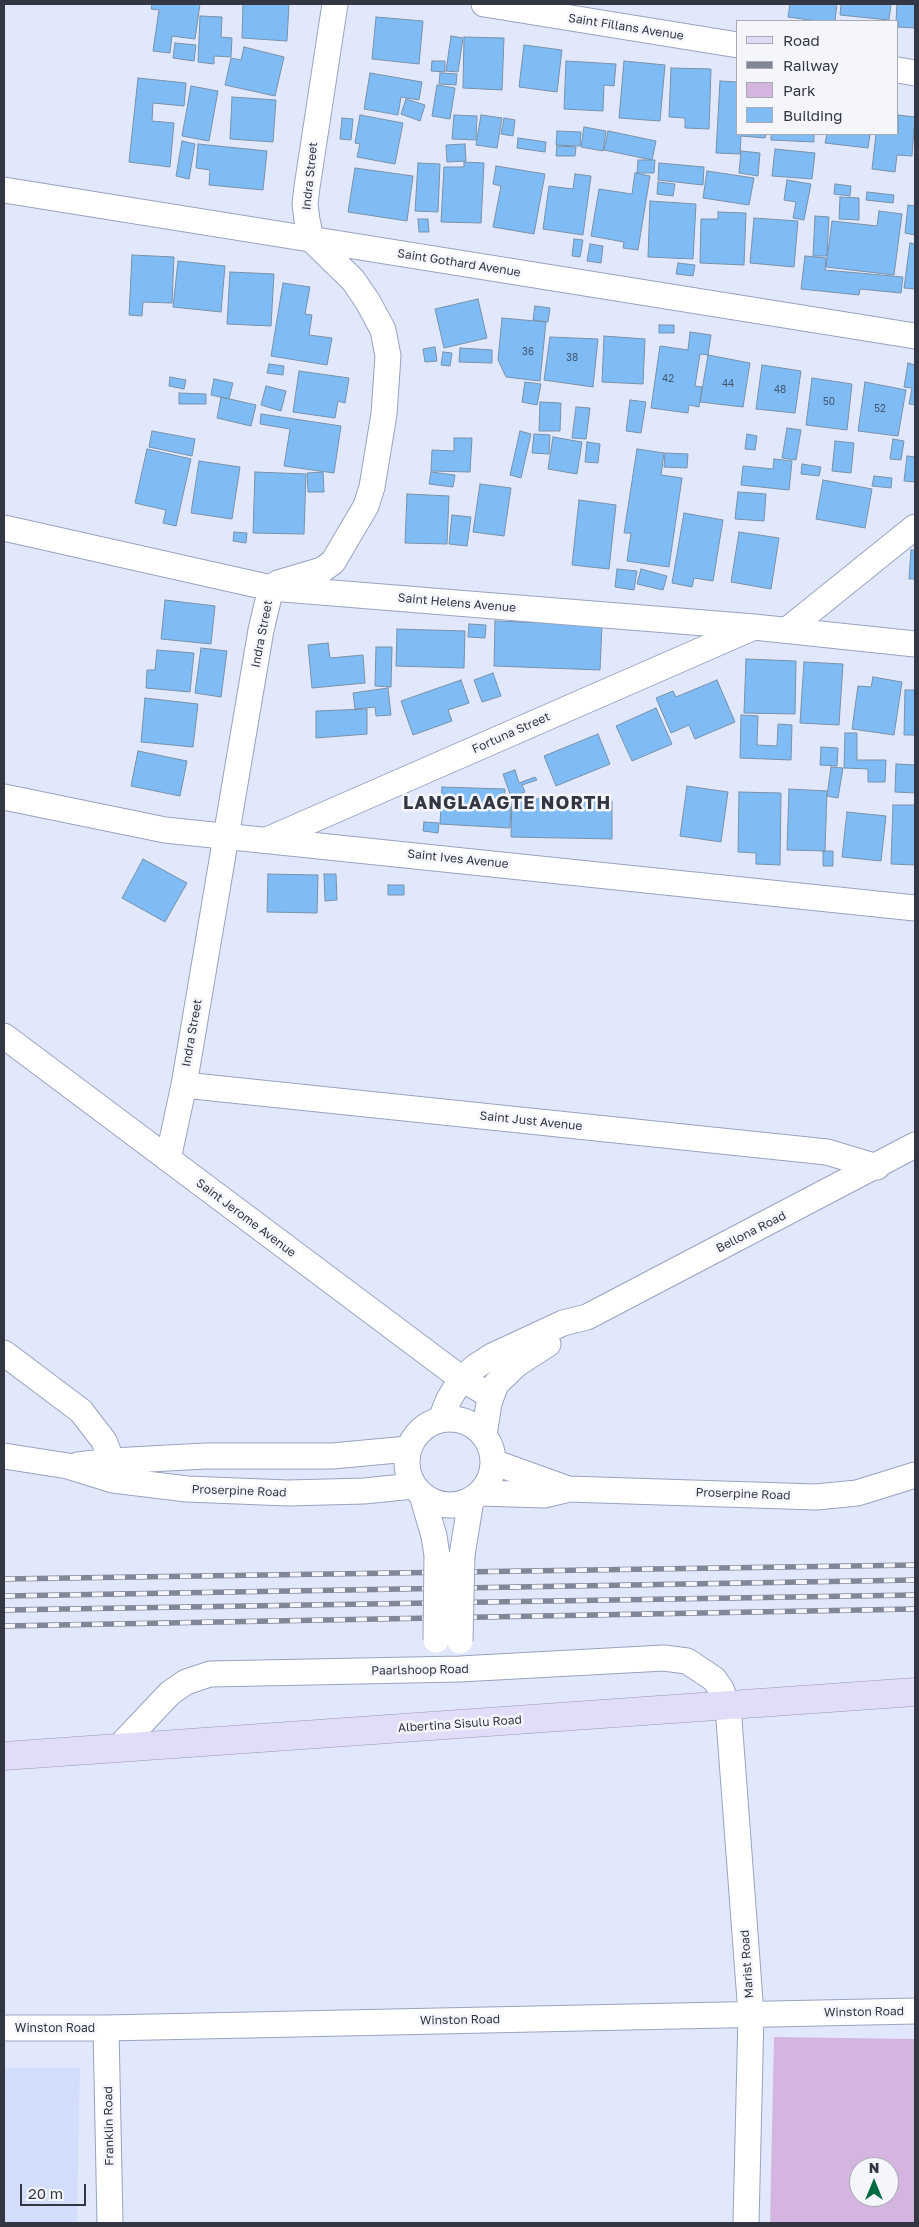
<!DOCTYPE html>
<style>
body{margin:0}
#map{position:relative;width:919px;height:2227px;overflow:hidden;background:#e2e8fc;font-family:"Golos Text",sans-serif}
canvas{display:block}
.frame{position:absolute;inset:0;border:5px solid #333744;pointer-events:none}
.legend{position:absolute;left:736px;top:20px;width:162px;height:115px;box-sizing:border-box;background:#f4f6fc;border:1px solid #a7aab2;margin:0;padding:6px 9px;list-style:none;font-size:15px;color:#333744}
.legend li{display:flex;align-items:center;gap:10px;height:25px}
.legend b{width:25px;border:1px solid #a7aab2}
.north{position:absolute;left:849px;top:2157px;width:50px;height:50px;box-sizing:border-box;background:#f4f6fc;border:1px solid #a7aab2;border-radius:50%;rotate:0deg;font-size:14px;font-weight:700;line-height:20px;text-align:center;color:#333744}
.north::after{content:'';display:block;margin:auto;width:18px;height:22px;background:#006a41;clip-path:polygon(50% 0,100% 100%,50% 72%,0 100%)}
.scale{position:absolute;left:20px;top:2184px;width:66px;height:22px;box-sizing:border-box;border:2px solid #333744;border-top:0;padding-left:6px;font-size:15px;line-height:18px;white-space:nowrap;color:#333744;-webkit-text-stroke:4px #f4f6fc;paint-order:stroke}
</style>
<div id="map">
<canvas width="919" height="2227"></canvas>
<div class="frame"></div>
<ul class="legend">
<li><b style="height:6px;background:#e1dcf7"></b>Road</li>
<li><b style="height:6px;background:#828797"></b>Railway</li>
<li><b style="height:14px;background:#d3b5e0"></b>Park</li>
<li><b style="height:14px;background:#7fbcf6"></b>Building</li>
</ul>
<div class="north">N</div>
<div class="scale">20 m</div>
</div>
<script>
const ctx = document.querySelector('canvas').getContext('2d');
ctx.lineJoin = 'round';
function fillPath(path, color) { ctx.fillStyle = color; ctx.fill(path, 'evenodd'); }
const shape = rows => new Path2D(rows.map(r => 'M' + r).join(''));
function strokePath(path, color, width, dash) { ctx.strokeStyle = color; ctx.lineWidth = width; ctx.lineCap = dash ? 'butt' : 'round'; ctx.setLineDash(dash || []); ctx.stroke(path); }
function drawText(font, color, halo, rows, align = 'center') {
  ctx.font = font + ' "Golos Text",sans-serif'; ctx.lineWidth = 5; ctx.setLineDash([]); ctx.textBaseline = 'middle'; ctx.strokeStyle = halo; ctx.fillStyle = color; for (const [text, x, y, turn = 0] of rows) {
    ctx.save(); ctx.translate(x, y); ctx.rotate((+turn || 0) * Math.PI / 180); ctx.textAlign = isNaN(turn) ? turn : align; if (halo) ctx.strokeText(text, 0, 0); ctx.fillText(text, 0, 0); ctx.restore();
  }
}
fillPath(shape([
 [4,2068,80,2068,77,2223,4,2223]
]), '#d3defd');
fillPath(shape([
 [774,2037,915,2039,915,2223,770,2223],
 [859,2167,889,2167,889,2197,859,2197]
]), '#d3b5e0');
const building = shape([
 [152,4,200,4,195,39,172,36,170,53,153,51,159,10,151,9,152,4],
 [243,4,289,4,287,41,242,38,243,4],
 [790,4,837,4,835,21,817,21,788,17,790,4],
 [841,4,891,4,889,20,840,15,841,4],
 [897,4,915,4,915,28,898,27,898,21,896,21,897,4],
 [200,16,222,17,221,37,232,38,231,57,214,56,214,64,198,62,200,16],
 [376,17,423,21,419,64,372,59,376,17],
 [451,36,463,38,458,72,446,71,451,36],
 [464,37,504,38,502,90,463,88,464,37],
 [175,43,196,45,194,61,173,58,175,43],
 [524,45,562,50,557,92,519,87,524,45],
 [244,47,284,57,275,96,225,85,231,58,241,60,244,47],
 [432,61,445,61,445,72,431,71,432,61],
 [566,61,616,64,614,86,604,85,603,111,564,109,566,61],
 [624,61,665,65,660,121,619,118,624,61],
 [671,68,711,69,709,129,685,128,685,118,669,117,671,68],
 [370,73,422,82,419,100,401,97,398,115,364,109,370,73],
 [440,73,457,74,456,85,439,84,440,73],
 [138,78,186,83,184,106,153,103,152,121,174,123,170,167,129,162,138,78],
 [720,81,738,82,738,134,766,134,765,138,741,136,740,154,716,153,720,81],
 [437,85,455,88,450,119,432,116,437,85],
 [191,86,218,91,209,141,182,136,191,86],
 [232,97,276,100,273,142,230,139,232,97],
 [406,99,425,105,420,121,401,114,406,99],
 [360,115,403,123,395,164,357,157,360,144,355,143,360,115],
 [454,115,477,116,476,140,452,139,454,115],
 [481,115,502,118,497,148,476,145,481,115],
 [898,115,915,117,912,156,897,155,895,172,872,169,876,134,898,134,898,115],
 [342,118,353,119,351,140,340,139,342,118],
 [504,118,515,120,513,136,501,134,504,118],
 [584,127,606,131,603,151,581,147,584,127],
 [557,131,581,132,580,146,556,145,557,131],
 [608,131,656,141,652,160,604,150,608,131],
 [771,134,814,134,814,142,771,140,771,134],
 [827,134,870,134,868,148,825,143,827,134],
 [518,138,546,142,545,152,517,148,518,138],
 [182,141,195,144,189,179,176,176,182,141],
 [198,144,267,151,263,190,209,185,210,170,196,168,198,144],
 [465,144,466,161,447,162,446,145,465,144],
 [557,146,576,147,575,156,556,156,557,146],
 [775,149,815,153,812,179,772,176,775,149],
 [741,151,760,153,758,176,739,173,741,151],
 [638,160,655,160,654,173,637,173,638,160],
 [464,162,484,163,481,223,441,222,444,167,464,167,464,162],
 [418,163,440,164,438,212,415,211,418,163],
 [659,163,704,167,703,185,658,180,659,163],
 [496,166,545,174,534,234,493,227,501,186,493,184,496,166],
 [355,168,413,176,407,221,348,212,355,168],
 [707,171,754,178,749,205,703,198,707,171],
 [635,173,650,176,638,250,623,248,624,242,591,236,599,189,632,194,635,173],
 [575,174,591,176,583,235,543,229,549,186,573,189,575,174],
 [787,180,811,184,804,220,793,218,796,202,784,200,787,180],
 [658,182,675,184,673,196,657,194,658,182],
 [835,184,851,186,850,196,834,194,835,184],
 [867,192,894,195,893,203,866,200,867,192],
 [840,197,859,198,859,220,839,219,840,197],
 [650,201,696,204,693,259,648,257,650,201],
 [908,205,915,206,915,235,905,233,908,205],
 [879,211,902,214,894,275,826,267,832,221,877,226,879,211],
 [718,212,746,213,744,265,700,263,701,219,718,219,718,212],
 [815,216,829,217,827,256,813,256,815,216],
 [754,218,798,221,794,267,750,263,754,218],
 [418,219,428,219,429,232,419,232,418,219],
 [574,239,583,240,580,257,572,256,574,239],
 [910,243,915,244,915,289,904,288,910,243],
 [590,244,603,246,601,263,587,261,590,244],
 [132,255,174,257,172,303,143,302,142,316,129,315,132,255],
 [805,256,826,258,825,270,903,277,901,293,860,289,859,295,801,289,805,256],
 [178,261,225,266,221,312,173,307,178,261],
 [678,263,695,265,693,276,676,274,678,263],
 [230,272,274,274,271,326,227,324,230,272],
 [283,283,310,287,305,314,312,315,309,335,332,338,327,365,271,356,283,283],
 [478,299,487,338,444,348,435,309,478,299],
 [535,306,550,308,548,322,533,320,535,306],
 [502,318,546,322,540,381,506,377,498,360,502,318],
 [659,325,674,325,674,333,659,333,659,325],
 [690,332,711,335,708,355,700,354,695,386,702,387,699,407,689,405,688,413,651,408,660,346,688,350,690,332],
 [604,336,645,339,643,384,602,382,604,336],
 [550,337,598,339,593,387,544,380,550,337],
 [435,347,437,361,425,362,423,349,435,347],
 [460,348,492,350,492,363,459,362,460,348],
 [443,352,452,353,450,366,441,365,443,352],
 [708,355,750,363,743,407,700,402,708,355],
 [908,363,915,365,915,405,909,404,912,388,904,387,908,363],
 [269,364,284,366,283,375,267,373,269,364],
 [762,365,801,371,795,413,756,409,762,365],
 [299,371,349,378,345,403,338,401,335,418,293,412,299,371],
 [170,377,186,380,184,389,169,386,170,377],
 [812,378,852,384,847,430,806,425,812,378],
 [214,379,233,383,229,399,211,395,214,379],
 [525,382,541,384,537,405,522,402,525,382],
 [865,382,906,390,898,436,858,431,865,382],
 [266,386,286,391,281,411,261,405,266,386],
 [179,393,206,394,206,404,179,404,179,393],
 [221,397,256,405,251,426,217,418,221,397],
 [630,400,646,402,641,433,626,431,630,400],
 [540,402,561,403,560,431,539,431,540,402],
 [576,407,590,408,586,439,572,438,576,407],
 [261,414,341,426,334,473,284,466,290,429,260,424,261,414],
 [787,428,801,430,796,460,782,458,787,428],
 [152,431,195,439,192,456,149,447,152,431],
 [520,431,531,434,521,478,510,475,520,431],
 [534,434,550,435,549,454,532,453,534,434],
 [747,434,757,436,755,450,745,449,747,434],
 [553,437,582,442,577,474,548,469,553,437],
 [454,438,472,438,470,472,431,471,432,450,454,451,454,438],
 [893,439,904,441,901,460,890,459,893,439],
 [835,441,854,443,851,473,832,471,835,441],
 [587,442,600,444,598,463,585,462,587,442],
 [147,449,191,459,176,526,163,523,166,510,135,503,147,449],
 [637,449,664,453,661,475,682,478,669,567,627,561,631,533,624,533,637,449],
 [665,453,688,454,687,468,664,467,665,453],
 [907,456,915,457,915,482,904,481,907,456],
 [774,459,792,461,789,490,741,485,743,466,773,469,774,459],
 [199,461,240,467,232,519,191,513,199,461],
 [802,464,821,467,819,476,801,474,802,464],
 [255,472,306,474,304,534,253,533,255,472],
 [323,472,324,492,308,492,307,473,323,472],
 [431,472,455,475,453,487,429,484,431,472],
 [874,476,892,478,891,488,872,486,874,476],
 [823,480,872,489,865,528,816,519,823,480],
 [480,484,511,488,504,536,473,532,480,484],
 [738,492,766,494,764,521,735,519,738,492],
 [407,494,449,496,447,544,405,543,407,494],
 [579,500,616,505,609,569,572,565,579,500],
 [684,513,723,520,713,581,694,578,692,587,672,583,684,513],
 [452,515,471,517,467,546,449,544,452,515],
 [234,532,247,533,246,543,233,541,234,532],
 [739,532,779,538,771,589,731,582,739,532],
 [911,550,915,550,915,579,909,579,911,550],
 [617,569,637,571,634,590,615,587,617,569],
 [641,569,667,576,663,590,637,584,641,569],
 [165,600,215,606,211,644,161,639,165,600],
 [495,621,602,625,600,670,494,666,495,621],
 [469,624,486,625,485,638,468,637,469,624],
 [397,629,465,631,464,668,396,666,397,629],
 [328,643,330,658,363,655,365,683,312,688,308,645,328,643],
 [376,647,392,647,391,687,375,686,376,647],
 [201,648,227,651,221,697,195,693,201,648],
 [157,650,194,653,190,692,146,688,147,670,155,670,157,650],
 [746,659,796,661,795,714,744,713,746,659],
 [804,662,843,664,839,725,800,723,804,662],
 [493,673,501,696,482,702,474,680,493,673],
 [873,677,902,682,894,735,852,729,858,686,871,687,873,677],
 [461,680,469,703,448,710,452,721,413,735,401,701,461,680],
 [717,680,735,722,695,739,689,725,671,733,656,698,673,691,676,697,717,680],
 [388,688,391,715,376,716,375,707,355,709,353,693,388,688],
 [905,690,915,690,915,735,904,735,905,690],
 [145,698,198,704,193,747,141,742,145,698],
 [656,708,672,744,632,761,616,726,656,708],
 [367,709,367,734,316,738,316,711,367,709],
 [741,715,758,716,757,745,777,746,778,724,792,725,791,760,740,758,741,715],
 [845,733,857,733,857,760,886,760,885,782,868,782,868,769,844,768,845,733],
 [598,734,610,764,556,786,544,756,598,734],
 [821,747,838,748,837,766,820,765,821,747],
 [138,751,187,761,180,796,131,786,138,751],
 [896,764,915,765,915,793,895,792,896,764],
 [831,767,843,768,838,798,827,796,831,767],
 [515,770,519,783,535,777,537,780,522,785,525,792,511,797,503,774,515,770],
 [687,786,728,792,721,842,680,836,687,786],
 [442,787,505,789,504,805,511,805,510,828,440,824,442,787],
 [789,789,827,791,825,851,787,850,789,789],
 [739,792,781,793,780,865,756,864,756,853,738,852,739,792],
 [512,798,612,801,612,839,511,837,512,798],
 [893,805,915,805,915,865,891,864,893,805],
 [847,812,886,816,881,861,842,857,847,812],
 [424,822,439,823,438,833,423,831,424,822],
 [823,851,833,851,833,866,823,866,823,851],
 [143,859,187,883,165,922,122,898,143,859],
 [268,874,318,875,317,913,267,912,268,874],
 [324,874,336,874,337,900,325,901,324,874],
 [388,885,404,885,404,895,388,895,388,885]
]);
fillPath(building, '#7fbcf6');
strokePath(building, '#7891a9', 1);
const street = shape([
 [484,4,738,45],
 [898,70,915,73],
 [4,190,915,336],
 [4,528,271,588,754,627,915,644],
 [787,630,915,527],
 [4,797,165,830,915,908],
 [269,839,752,628],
 [4,1036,462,1379,491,1396],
 [184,1085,827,1152,877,1167],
 [168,1159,184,1085,261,630,271,588,278,583,322,570,333,562,366,506,372,487,384,414,388,356,383,330,368,302,353,280,311,239,307,220,305,204,307,187,335,4],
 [4,1353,81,1411,104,1441,112,1461],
 '407 1462a43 43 0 1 1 86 0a43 43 0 1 1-86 0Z',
 [441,1419,449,1399,460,1381,475,1367,492,1356,563,1323,587,1317,915,1145],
 [484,1435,489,1403,496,1384,517,1364,548,1344],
 [4,1456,68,1466,113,1480,187,1489,288,1493,364,1491,413,1486],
 [493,1462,568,1489,816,1497,857,1493,915,1475],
 [78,1465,112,1461,205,1456,332,1456,408,1449],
 [480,1493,544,1495,565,1490],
 [422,1495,434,1536,437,1555],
 [462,1555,471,1500],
 [118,1748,170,1693,186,1682,210,1674,460,1669,664,1658,687,1661,714,1679,721,1689,728,1706,751,2014,746,2223],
 [4,2028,106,2028,915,2011],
 [106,2028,110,2223]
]);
const primary = shape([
 [4,1756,915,1692]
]);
strokePath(street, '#98a3c1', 27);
strokePath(primary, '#9793b4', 29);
strokePath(street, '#fff', 25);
strokePath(primary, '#e1dcf7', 28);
const rail = shape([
 [4,1579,915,1565],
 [4,1596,915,1580],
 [4,1610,915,1595],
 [4,1626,915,1609]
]);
strokePath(rail, '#828797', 5.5);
strokePath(rail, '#f4f6fc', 4, [11]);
const streetBridge = shape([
 [436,1640,437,1555],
 [460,1641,462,1555]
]);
strokePath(streetBridge, '#98a3c1', 27, []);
strokePath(streetBridge, '#fff', 25);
drawText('10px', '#465870', null, [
 ["36",528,352],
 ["38",572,358],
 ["42",668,379],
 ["44",728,384],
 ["48",780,390],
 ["50",829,402],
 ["52",880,409]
]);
drawText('12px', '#333744', '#f4f6fc', [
 ["Saint Fillans Avenue",626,27,9],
 ["Indra Street",310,176,-84],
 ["Saint Gothard Avenue",459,263,9],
 ["Saint Helens Avenue",457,603,5],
 ["Indra Street",262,634,-79],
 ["Fortuna Street",511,733,-24],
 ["Saint Ives Avenue",458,859,6],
 ["Indra Street",192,1033,-80],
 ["Saint Just Avenue",531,1121,6],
 ["Saint Jerome Avenue",246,1218,37],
 ["Bellona Road",751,1232,-27],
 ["Proserpine Road",239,1491,2],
 ["Proserpine Road",743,1494,2],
 ["Paarlshoop Road",420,1670,-1],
 ["Albertina Sisulu Road",460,1724,-4],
 ["Marist Road",747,1964,-94],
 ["Winston Road",864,2012,-1],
 ["Winston Road",460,2020,-1],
 ["Winston Road",55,2028],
 ["Franklin Road",109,2126,-91]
]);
ctx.letterSpacing = '1px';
drawText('bold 18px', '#333744', '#f4f6fc', [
 ["LANGLAAGTE NORTH",507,803]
]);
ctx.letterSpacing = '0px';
</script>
